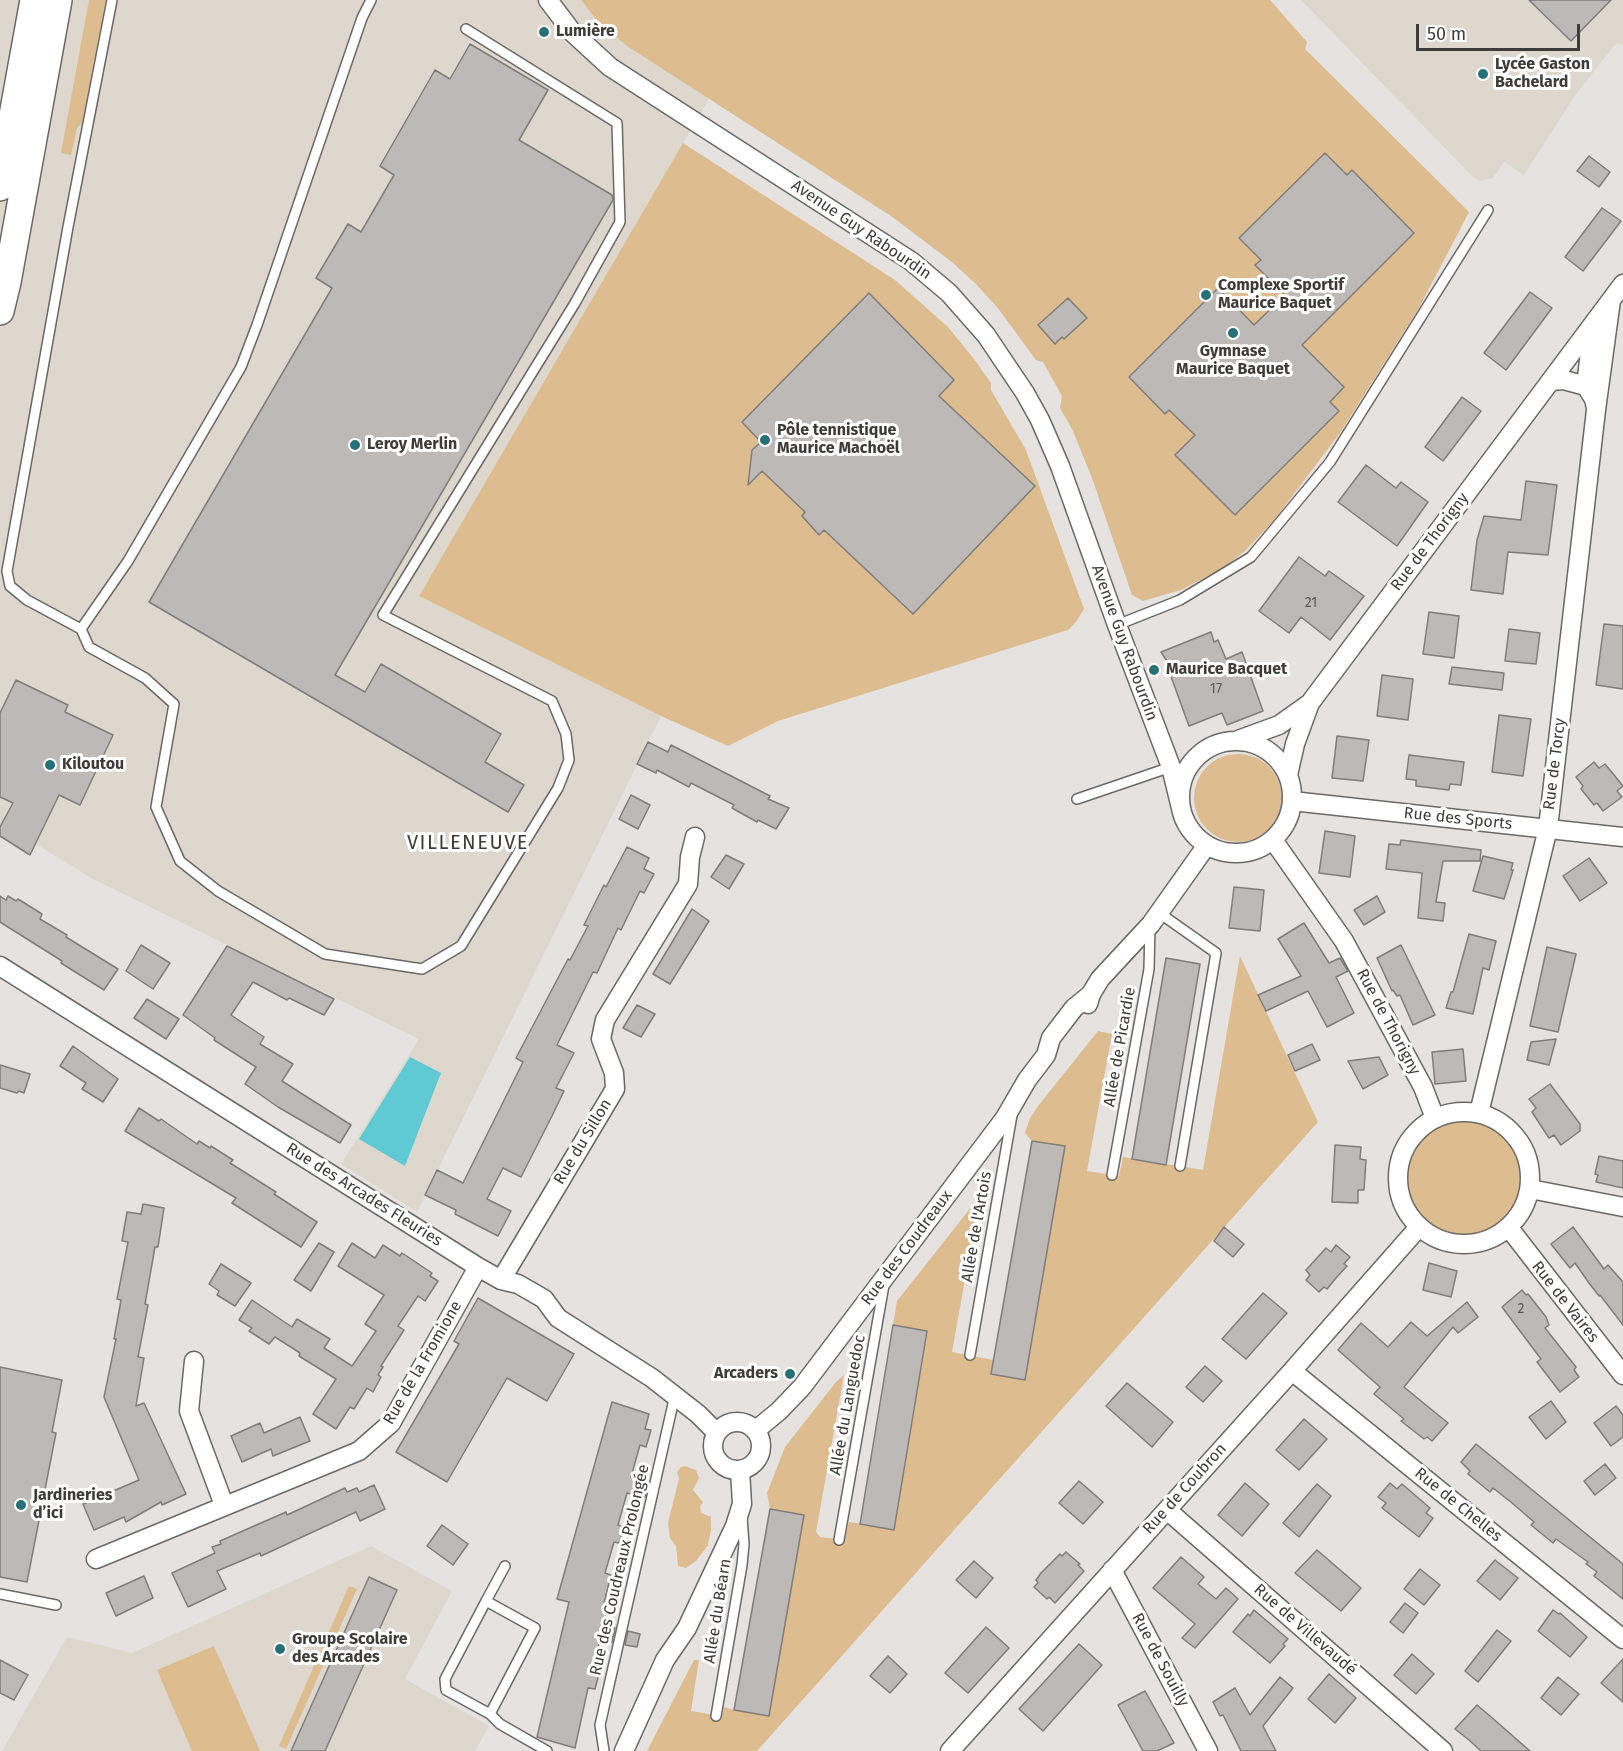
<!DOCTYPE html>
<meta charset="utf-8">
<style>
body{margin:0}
#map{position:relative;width:1623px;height:1751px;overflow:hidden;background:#e5e2df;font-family:"Fira Sans",sans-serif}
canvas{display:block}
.scale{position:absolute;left:1416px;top:24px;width:164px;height:27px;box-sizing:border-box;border:3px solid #3d3c3a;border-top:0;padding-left:8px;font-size:18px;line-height:21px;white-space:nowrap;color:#3d3c3a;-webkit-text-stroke:4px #fff;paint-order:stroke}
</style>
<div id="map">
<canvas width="1623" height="1751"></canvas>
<div class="scale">50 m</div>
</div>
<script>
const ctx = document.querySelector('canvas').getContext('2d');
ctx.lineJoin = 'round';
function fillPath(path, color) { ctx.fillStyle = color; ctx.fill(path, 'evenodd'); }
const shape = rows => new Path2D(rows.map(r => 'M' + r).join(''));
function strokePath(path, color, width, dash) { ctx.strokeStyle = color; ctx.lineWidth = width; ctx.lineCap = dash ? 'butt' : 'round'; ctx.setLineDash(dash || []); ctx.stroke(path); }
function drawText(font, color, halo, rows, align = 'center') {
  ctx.font = font + ' "Fira Sans",sans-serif'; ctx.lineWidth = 6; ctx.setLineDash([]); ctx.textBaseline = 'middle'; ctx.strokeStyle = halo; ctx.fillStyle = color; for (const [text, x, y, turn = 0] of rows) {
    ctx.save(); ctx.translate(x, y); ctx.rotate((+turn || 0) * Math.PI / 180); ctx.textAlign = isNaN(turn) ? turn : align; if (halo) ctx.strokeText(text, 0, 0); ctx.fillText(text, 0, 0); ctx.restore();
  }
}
fillPath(shape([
 [0,0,581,0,598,22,615,37,709,99,419,596,661,716,417,1212,341,1164,419,1039,93,879,8,827,0,838],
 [1301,0,1623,0,1623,46,1618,43,1613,47,1574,97,1524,175,1504,162,1493,178,1480,181,1474,178],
 [371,1546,452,1591,405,1679,489,1726,475,1751,2,1751,67,1637,132,1653]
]), '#ded7cd');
fillPath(shape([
 [89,0,106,0,90,80,91,92,85,120,77,128,71,155,61,153],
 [581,0,1270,0,1307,42,1305,49,1469,212,1419,308,1340,433,1275,519,1246,550,1225,567,1181,590,1143,601,1132,595,1092,478,1072,429,1060,408,1062,396,1043,362,1036,360,997,307,976,284,953,263,894,218,627,46,598,22],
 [683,143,895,280,948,327,974,359,991,383,991,390,1026,450,1084,609,1076,622,1068,630,778,721,728,746,661,716,419,596],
 '1194 798a44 44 0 1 1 88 0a44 44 0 1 1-88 0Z',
 [1240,956,1318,1122,757,1751,647,1751,694,1660,699,1660,691,1711,722,1716,724,1707,734,1710,803,1515,770,1509,767,1493,785,1447,836,1382,844,1375,816,1532,820,1537,844,1540,849,1522,894,1529,927,1331,893,1325,897,1301,980,1196,952,1352,993,1360,991,1374,1025,1380,1065,1146,1032,1141,1025,1133,1030,1118,1038,1106,1098,1031,1112,1034,1087,1171,1119,1176,1123,1157,1203,1170],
 '1405 1178a58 58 0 1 1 116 0a58 58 0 1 1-116 0Z',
 [685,1466,696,1470,699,1478,693,1490,703,1502,700,1506,701,1513,711,1517,711,1530,708,1545,696,1561,686,1568,678,1566,676,1546,670,1538,668,1523,679,1479,677,1472,681,1467],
 [349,1586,357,1589,286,1749,279,1746],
 [214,1646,260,1751,192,1751,157,1670]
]), '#ddbd8f');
fillPath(shape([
 [410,1057,441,1073,405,1166,359,1139]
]), '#5fcad3');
const building = shape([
 [1529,0,1611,0,1571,41,1529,0],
 [470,44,548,90,519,140,612,195,613,200,335,675,365,692,381,664,501,734,485,762,524,785,508,812,149,602,332,288,316,278,348,224,361,232,394,175,380,166,435,70,450,79,470,44],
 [1325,153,1347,175,1352,170,1414,233,1302,345,1344,387,1330,402,1339,411,1235,515,1175,455,1195,435,1169,410,1165,414,1129,377,1218,288,1254,325,1285,295,1255,265,1261,260,1239,238,1325,153],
 [1589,156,1610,172,1599,187,1577,171,1589,156],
 [1602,208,1621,221,1583,271,1565,257,1602,208],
 [1530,292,1552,308,1506,370,1484,353,1530,292],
 [869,293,954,380,939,396,1035,486,913,614,824,530,819,535,802,516,805,512,762,471,748,485,752,450,761,442,742,422,869,293],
 [1068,298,1087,318,1064,339,1062,337,1055,344,1038,325,1068,298],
 [1462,397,1481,411,1443,461,1425,447,1462,397],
 [1366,465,1396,488,1401,482,1428,502,1397,546,1338,502,1366,465],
 [1526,481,1557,485,1548,555,1508,552,1503,594,1471,590,1477,540,1484,516,1521,520,1526,481],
 [1299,557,1325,576,1329,571,1364,596,1330,640,1301,617,1289,633,1259,611,1299,557],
 [1429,612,1459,616,1454,658,1423,654,1429,612],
 [1604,624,1623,626,1623,689,1596,685,1604,624],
 [1509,629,1540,633,1536,664,1505,661,1509,629],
 [1211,632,1214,642,1218,640,1226,659,1242,652,1263,711,1227,725,1222,713,1189,726,1169,671,1172,669,1161,652,1211,632],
 [1452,667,1504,673,1502,690,1449,684,1452,667],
 [1382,675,1413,679,1408,720,1377,716,1382,675],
 [16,680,68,705,65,712,113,735,80,805,59,795,30,855,0,836,0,827,13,803,0,797,0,713,16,680],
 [1499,715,1531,719,1523,776,1492,772,1499,715],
 [1337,736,1369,740,1363,781,1332,778,1337,736],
 [648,742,668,752,671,745,770,796,768,799,789,808,776,829,758,820,757,822,732,808,734,805,691,783,689,787,657,770,656,773,637,764,648,742],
 [1409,755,1464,762,1461,785,1450,784,1449,790,1416,786,1416,780,1406,779,1409,755],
 [1594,762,1599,768,1605,764,1623,786,1617,791,1622,797,1603,811,1597,803,1594,805,1581,789,1583,786,1576,777,1594,762],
 [631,795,650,805,638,829,619,819,631,795],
 [1325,831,1355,836,1350,877,1319,873,1325,831],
 [1401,840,1481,850,1480,861,1443,861,1436,902,1445,903,1443,921,1418,918,1422,873,1386,869,1389,844,1400,845,1401,840],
 [627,847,649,858,644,869,654,874,644,893,640,891,621,930,618,928,597,973,593,972,557,1045,574,1053,556,1088,564,1091,552,1116,521,1177,503,1168,487,1199,511,1211,498,1236,455,1214,456,1210,425,1195,437,1170,463,1183,523,1062,516,1058,568,959,570,960,588,926,584,925,604,885,606,887,627,847],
 [726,855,744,864,729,889,711,877,726,855],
 [1483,856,1513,863,1511,870,1513,870,1504,899,1473,891,1483,856],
 [1589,858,1607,883,1580,901,1563,876,1589,858],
 [1234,887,1264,890,1260,931,1229,928,1234,887],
 [0,896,6,900,8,896,16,901,18,899,42,914,40,919,67,935,66,937,118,969,104,990,61,963,62,961,0,922,0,896],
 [1377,896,1385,912,1364,925,1354,910,1377,896],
 [692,909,709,921,670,984,653,974,692,909],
 [1304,923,1329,963,1340,958,1348,971,1336,977,1354,1013,1327,1027,1308,991,1266,1011,1258,995,1301,976,1278,939,1304,923],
 [1469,934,1496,941,1489,970,1483,968,1473,1014,1446,1008,1451,992,1453,992,1469,934],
 [141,945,170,963,153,989,126,971,141,945],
 [1401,945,1435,1015,1413,1025,1400,995,1397,996,1393,990,1392,991,1377,958,1401,945],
 [227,946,334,999,324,1015,289,998,287,1000,253,982,231,1015,264,1037,260,1044,293,1064,282,1081,351,1125,340,1143,278,1107,245,1084,256,1067,214,1040,215,1038,183,1015,227,946],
 [1547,947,1576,954,1558,1032,1530,1026,1547,947],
 [1166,958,1200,964,1166,1165,1132,1159,1166,958],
 [147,999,179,1019,166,1039,134,1018,147,999],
 [637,1005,655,1014,641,1037,623,1028,637,1005],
 [1556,1039,1549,1065,1527,1060,1531,1042,1556,1039],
 [1312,1044,1320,1060,1295,1071,1288,1055,1312,1044],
 [73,1046,118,1079,103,1102,82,1089,86,1083,60,1066,73,1046],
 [1463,1049,1466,1081,1435,1084,1432,1052,1463,1049],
 [1379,1057,1388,1075,1363,1089,1348,1061,1379,1057],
 [0,1065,30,1074,24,1093,19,1091,17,1093,0,1088,0,1065],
 [1550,1084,1580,1124,1580,1131,1561,1145,1554,1135,1549,1138,1532,1112,1536,1108,1529,1099,1550,1084],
 [139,1108,159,1121,161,1119,197,1144,199,1141,210,1148,211,1146,233,1160,230,1163,276,1192,274,1194,317,1222,301,1247,232,1203,236,1198,125,1131,139,1108],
 [1032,1141,1065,1146,1025,1380,991,1374,1032,1141],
 [1335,1145,1361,1147,1360,1159,1366,1160,1364,1190,1358,1190,1358,1203,1332,1202,1335,1145],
 [1599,1156,1623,1161,1623,1188,1596,1182,1598,1175,1595,1174,1599,1156],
 [143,1204,164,1208,158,1247,155,1247,145,1304,148,1305,138,1357,144,1358,136,1406,144,1403,186,1494,162,1505,161,1502,126,1522,124,1517,94,1530,83,1504,139,1480,104,1397,116,1339,114,1339,121,1300,117,1299,128,1242,122,1241,127,1212,141,1214,143,1204],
 [1224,1227,1244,1244,1233,1257,1214,1241,1224,1227],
 [1573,1227,1604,1269,1608,1265,1623,1282,1623,1325,1600,1295,1599,1296,1589,1283,1575,1263,1570,1268,1551,1244,1573,1227],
 [319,1243,334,1252,311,1291,294,1280,319,1243],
 [352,1243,375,1258,383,1245,400,1256,402,1253,432,1273,430,1276,438,1281,425,1301,418,1296,398,1326,404,1330,381,1366,383,1367,378,1375,381,1377,373,1392,367,1388,354,1409,350,1407,336,1429,313,1414,336,1379,299,1356,300,1353,275,1337,269,1344,249,1331,252,1328,239,1320,252,1300,292,1327,297,1319,330,1339,324,1348,352,1366,376,1331,365,1324,384,1295,338,1266,352,1243],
 [1336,1245,1350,1257,1344,1264,1347,1266,1336,1278,1327,1289,1324,1287,1319,1292,1306,1280,1310,1275,1306,1270,1326,1248,1331,1252,1336,1245],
 [1429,1263,1457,1271,1451,1297,1423,1290,1429,1263],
 [221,1264,251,1283,235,1306,217,1295,219,1291,209,1284,221,1264],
 [1522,1290,1526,1295,1528,1294,1546,1317,1549,1325,1545,1328,1576,1367,1574,1370,1579,1377,1560,1392,1537,1362,1541,1359,1502,1307,1522,1290],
 [1263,1293,1287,1313,1246,1359,1222,1339,1263,1293],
 [478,1298,574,1354,547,1401,507,1378,447,1482,396,1452,459,1344,454,1341,478,1298],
 [1467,1302,1478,1317,1458,1333,1453,1327,1404,1387,1448,1423,1432,1441,1427,1437,1424,1439,1401,1421,1404,1419,1374,1394,1380,1387,1338,1350,1361,1323,1388,1347,1411,1322,1427,1336,1467,1302],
 [893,1325,927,1331,894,1530,860,1524,893,1325],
 [1205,1366,1222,1381,1203,1402,1186,1387,1205,1366],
 [0,1367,62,1380,52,1432,56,1433,27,1582,0,1577,0,1367],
 [1127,1383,1173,1422,1152,1447,1106,1406,1127,1383],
 [1551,1401,1566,1422,1546,1439,1529,1417,1551,1401],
 [612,1402,649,1414,645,1429,651,1430,646,1447,640,1445,631,1477,648,1484,645,1497,627,1493,618,1525,624,1527,619,1543,614,1542,605,1573,611,1575,602,1611,607,1612,604,1625,615,1628,612,1642,600,1640,592,1672,599,1674,595,1689,588,1688,575,1748,537,1737,569,1602,557,1599,612,1402],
 [1616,1406,1623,1415,1623,1437,1611,1446,1594,1423,1616,1406],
 [300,1417,310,1441,273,1456,271,1449,242,1462,231,1436,260,1423,264,1433,300,1417],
 [1304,1419,1327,1439,1299,1470,1276,1450,1304,1419],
 [1476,1444,1623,1564,1623,1599,1594,1576,1597,1572,1586,1564,1588,1562,1556,1539,1553,1543,1531,1525,1534,1522,1512,1503,1493,1488,1490,1492,1468,1474,1470,1471,1461,1462,1476,1444],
 [1605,1464,1616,1478,1595,1495,1584,1481,1605,1464],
 [1079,1481,1103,1502,1083,1524,1059,1503,1079,1481],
 [1245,1483,1269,1504,1242,1536,1218,1515,1245,1483],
 [1390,1483,1397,1489,1402,1484,1430,1508,1426,1513,1433,1518,1419,1537,1382,1508,1386,1503,1378,1497,1390,1483],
 [1317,1484,1331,1496,1299,1537,1283,1523,1317,1484],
 [374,1485,385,1509,360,1521,356,1512,261,1556,260,1553,217,1571,226,1589,188,1607,172,1573,215,1553,212,1547,221,1544,220,1541,286,1512,287,1515,345,1488,347,1492,357,1488,359,1492,374,1485],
 [770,1509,804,1515,769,1716,734,1710,770,1509],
 [442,1525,468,1544,453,1565,427,1546,442,1525],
 [1317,1550,1361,1588,1341,1611,1295,1573,1317,1550],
 [1066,1552,1080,1564,1078,1565,1084,1571,1055,1603,1049,1597,1047,1599,1034,1587,1038,1583,1036,1580,1041,1573,1060,1554,1062,1556,1066,1552],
 [1181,1557,1204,1577,1198,1584,1216,1599,1226,1588,1238,1599,1195,1648,1182,1638,1195,1624,1153,1588,1181,1557],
 [1495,1560,1518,1578,1500,1600,1477,1581,1495,1560],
 [974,1561,993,1578,976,1598,956,1580,974,1561],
 [1420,1569,1440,1585,1424,1605,1404,1589,1420,1569],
 [144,1576,153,1598,116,1616,106,1593,144,1576],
 [369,1577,397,1590,325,1751,291,1751,369,1577],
 [1405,1603,1418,1613,1403,1633,1390,1622,1405,1603],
 [1254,1610,1288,1639,1283,1644,1285,1646,1270,1663,1233,1632,1248,1614,1250,1616,1254,1610],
 [1553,1610,1559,1614,1560,1613,1587,1637,1570,1657,1538,1631,1553,1610],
 [986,1627,1009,1648,968,1693,945,1673,986,1627],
 [1497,1630,1511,1641,1478,1682,1465,1671,1497,1630],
 [628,1631,640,1634,637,1647,625,1645,628,1631],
 [1079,1644,1102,1665,1043,1731,1019,1709,1079,1644],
 [1412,1654,1434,1674,1416,1694,1394,1675,1412,1654],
 [888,1656,907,1674,890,1693,870,1676,888,1656],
 [1623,1659,1623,1702,1601,1683,1623,1659],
 [0,1660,28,1675,14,1700,0,1693,0,1660],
 [1329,1674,1356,1698,1335,1723,1308,1699,1329,1674],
 [1280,1677,1293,1688,1263,1726,1276,1751,1241,1751,1223,1715,1220,1716,1213,1702,1235,1688,1250,1715,1280,1677],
 [1558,1677,1579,1694,1561,1715,1541,1698,1558,1677],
 [1145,1691,1174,1743,1157,1751,1143,1751,1118,1705,1145,1691],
 [1477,1705,1490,1716,1530,1751,1481,1751,1469,1740,1455,1729,1477,1705]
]);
fillPath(building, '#bcb9b6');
strokePath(building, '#807d7a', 1.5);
const lane = shape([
 [112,0,68,227,7,571,10,586,27,600,81,629,89,647,145,678,174,704,156,807,180,861,218,891,325,954,422,969,461,946,558,788,569,760,566,734,552,701,383,615,575,303,620,222,617,123,466,29],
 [1117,625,1180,600,1251,557,1330,462,1488,210],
 [81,629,128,561,241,367,257,325,362,18,371,0],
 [1077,799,1171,767],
 [1158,912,1216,953,1180,1166],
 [1112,1175,1149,969,1150,926],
 [970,1355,1012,1115],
 [839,1540,884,1285],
 [0,1594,56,1605],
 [486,1601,505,1566],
 [490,1714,535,1628,486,1601,445,1679,446,1690,490,1714,500,1724,547,1751],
 [716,1716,742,1565,744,1544,742,1517],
 [604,1751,600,1725,675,1395]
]);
const street = shape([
 [548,0,573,33,610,67,911,261,949,293,986,335,1025,393,1040,420,1060,466,1117,625,1171,767,1181,808],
 [1551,381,1564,380,1586,386,1594,399,1596,408],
 [1586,386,1593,326],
 [1238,740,1279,725,1310,703],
 '1180 797a56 56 0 1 1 112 0a56 56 0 1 1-112 0Z',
 [1288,775,1295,744,1310,703,1623,284],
 [1292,801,1623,837],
 [1273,840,1344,941,1423,1087,1435,1118],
 [0,966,478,1267,501,1280,518,1284,544,1299,558,1318,652,1378,698,1414,717,1433],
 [1088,1004,1091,994,1100,979,1151,924,1207,845],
 '1398 1178a66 66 0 1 1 132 0a66 66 0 1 1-132 0Z',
 [1479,1113,1548,828,1596,410,1611,300],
 [1530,1189,1623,1207],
 [1509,1228,1623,1375],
 [501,1280,615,1089,614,1073,601,1039,605,1020,688,884,690,857,695,837],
 [194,1361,189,1411,224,1505],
 [1292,1371,1623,1639],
 '713 1446a24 24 0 1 1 48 0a24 24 0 1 1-48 0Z',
 [756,1430,779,1411,802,1387,1005,1118,1027,1080,1046,1055,1051,1038,1074,1008,1091,994],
 [1167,1510,1443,1751],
 [96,1559,359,1451,391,1423,478,1267],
 [1112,1570,1208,1751],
 [624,1751,665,1660,687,1628,735,1526,742,1504,740,1470],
 [950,1751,1292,1371,1419,1227]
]);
const primary = shape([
 [0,187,34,0],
 [0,311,7,282,58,0]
]);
strokePath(lane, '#6b6865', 12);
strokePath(street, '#6b6865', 21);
strokePath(primary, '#6b6865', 30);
strokePath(lane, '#fff', 9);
strokePath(street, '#fff', 18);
strokePath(primary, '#fff', 27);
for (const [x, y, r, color] of [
 [544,32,6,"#267176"],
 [1483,74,6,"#267176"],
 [1206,295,6,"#267176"],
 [1233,333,6,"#267176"],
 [765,440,6,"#267176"],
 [355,445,6,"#267176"],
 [1154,670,6,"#267176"],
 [50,765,6,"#267176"],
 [790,1374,6,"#267176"],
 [21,1505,6,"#267176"],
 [280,1649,6,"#267176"]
]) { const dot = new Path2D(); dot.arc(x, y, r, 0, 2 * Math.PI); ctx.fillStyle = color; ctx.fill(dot); strokePath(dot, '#fff', 2); }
drawText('14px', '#5d5b59', null, [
 ["21",1311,603],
 ["17",1216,689],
 ["2",1521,1309]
]);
drawText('bold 16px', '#3d3c3a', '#fff', [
 ["Lumière",556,32],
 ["Lycée Gaston",1495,65],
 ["Bachelard",1495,83],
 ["Complexe Sportif",1218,286],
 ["Maurice Baquet",1218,304],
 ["Gymnase",1233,352,"center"],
 ["Maurice Baquet",1233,370,"center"],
 ["Pôle tennistique",777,431],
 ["Maurice Machoël",777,449],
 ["Leroy Merlin",367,445],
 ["Maurice Bacquet",1166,670],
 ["Kiloutou",62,765],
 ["Arcaders",778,1374,"right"],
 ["Jardineries",33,1496],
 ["d’ici",33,1514],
 ["Groupe Scolaire",292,1640],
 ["des Arcades",292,1658]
], 'left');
drawText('16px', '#3d3c3a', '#fff', [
 ["Avenue Guy Rabourdin",861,230,34],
 ["Rue de Thorigny",1430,542,-53],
 ["Avenue Guy Rabourdin",1124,643,70],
 ["Rue de Torcy",1555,764,-83],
 ["Rue des Sports",1458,819,6],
 ["Rue de Thorigny",1388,1022,62],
 ["Allée de Picardie",1120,1047,-80],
 ["Rue du Sillon",583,1142,-59],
 ["Rue des Arcades Fleuries",364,1195,32],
 ["Allée de l'Artois",977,1227,-80],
 ["Rue des Coudreaux",907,1248,-53],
 ["Rue de Vaires",1565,1302,52],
 ["Rue de la Fromione",423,1363,-60],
 ["Allée du Languedoc",848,1405,-80],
 ["Rue de Coubron",1185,1489,-48],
 ["Rue de Chelles",1458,1505,39],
 ["Rue des Coudreaux Prolongée",620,1570,-77],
 ["Allée du Béarn",718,1611,-81],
 ["Rue de Villevaudé",1305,1630,41],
 ["Rue de Souilly",1160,1660,62]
]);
ctx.letterSpacing = '1.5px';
drawText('20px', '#3d3c3a', '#fff', [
 ["VILLENEUVE",468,843]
]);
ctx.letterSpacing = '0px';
</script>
